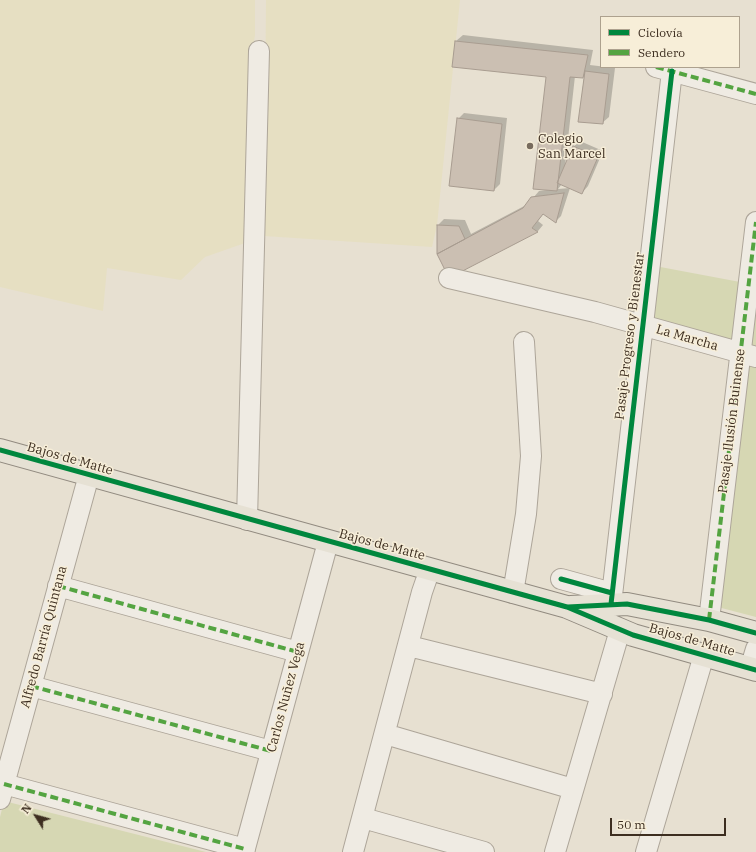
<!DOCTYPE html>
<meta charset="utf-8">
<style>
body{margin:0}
#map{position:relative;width:756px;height:852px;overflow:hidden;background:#e7e0d1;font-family:"IBM Plex Serif",serif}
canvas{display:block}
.legend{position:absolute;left:600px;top:16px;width:140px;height:52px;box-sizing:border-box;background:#f7eed8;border:1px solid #ada18e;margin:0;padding:5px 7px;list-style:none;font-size:12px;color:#3d2e20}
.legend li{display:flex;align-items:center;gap:8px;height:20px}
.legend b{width:20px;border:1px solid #ada18e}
.north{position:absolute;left:16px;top:796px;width:40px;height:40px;-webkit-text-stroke:3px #f7eed8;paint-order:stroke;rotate:307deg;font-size:11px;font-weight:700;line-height:16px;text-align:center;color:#3d2e20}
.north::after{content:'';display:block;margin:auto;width:14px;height:18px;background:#3d2e20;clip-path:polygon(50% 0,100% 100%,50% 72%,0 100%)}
.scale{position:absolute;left:610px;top:818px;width:116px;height:18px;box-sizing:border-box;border:2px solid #3d2e20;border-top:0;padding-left:5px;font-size:12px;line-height:14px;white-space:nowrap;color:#3d2e20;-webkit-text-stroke:3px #f7eed8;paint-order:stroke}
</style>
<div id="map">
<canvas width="756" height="852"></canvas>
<ul class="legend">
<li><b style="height:5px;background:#00873e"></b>Ciclovía</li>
<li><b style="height:5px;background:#54a441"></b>Sendero</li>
</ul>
<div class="north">N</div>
<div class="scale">50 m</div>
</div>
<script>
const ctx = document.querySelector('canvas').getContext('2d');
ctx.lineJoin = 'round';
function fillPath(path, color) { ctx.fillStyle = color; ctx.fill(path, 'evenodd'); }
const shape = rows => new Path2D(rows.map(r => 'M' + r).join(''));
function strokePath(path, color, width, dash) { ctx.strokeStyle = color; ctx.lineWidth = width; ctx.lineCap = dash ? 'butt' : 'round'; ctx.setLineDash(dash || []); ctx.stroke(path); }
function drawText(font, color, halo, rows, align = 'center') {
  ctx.font = font + ' "IBM Plex Serif",serif'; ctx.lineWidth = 3; ctx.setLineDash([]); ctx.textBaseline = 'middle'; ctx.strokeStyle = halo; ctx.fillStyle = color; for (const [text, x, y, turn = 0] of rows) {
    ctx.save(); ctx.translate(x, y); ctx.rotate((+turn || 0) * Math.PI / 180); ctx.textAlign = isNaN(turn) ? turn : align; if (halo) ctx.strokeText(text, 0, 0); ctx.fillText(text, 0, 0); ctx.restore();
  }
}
fillPath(shape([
 [0,0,255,0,255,35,251,60,245,243,205,257,181,280,107,268,103,311,0,287],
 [266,0,460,0,437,225,432,247,264,236]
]), '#e6dfc2');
fillPath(shape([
 [655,266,756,285,756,346,649,318],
 [739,359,756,364,756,617,710,605],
 [4,801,206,852,0,852,0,817]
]), '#d6d7b3');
fillPath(shape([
 [463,35,593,50,590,65,615,68,609,117,602,123,579,121,584,77,575,76,565,166,573,147,580,141,603,151,588,186,582,193,562,184,558,189,570,188,561,216,555,222,544,213,538,221,543,225,538,231,449,277,438,254,438,225,444,219,465,220,471,234,528,204,539,191,547,190,547,76,453,66,456,41],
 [464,113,507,118,500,184,494,190,458,119]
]), '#0003');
const building = shape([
 [455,41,588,55,583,78,570,77,557,191,533,189,546,77,452,67,455,41],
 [585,71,609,74,603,124,578,122,585,71],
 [457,118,502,124,494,191,449,186,457,118],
 [573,146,598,157,582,194,557,183,573,146],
 [564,193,556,223,543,214,532,228,538,232,449,278,437,254,523,208,531,197,564,193],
 [437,225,459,226,465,239,437,254,437,225]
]);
fillPath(building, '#cbbfb2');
strokePath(building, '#a89c90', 1);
const minor = shape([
 [656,67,756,94],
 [449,278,595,312,756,357],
 [247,520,259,51],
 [561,579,612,593],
 [58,586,298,652],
 [513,593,526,514,531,456,524,342],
 [611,604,672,71],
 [709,620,756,222],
 [409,646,602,694],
 [750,669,756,649],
 [31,686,271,751],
 [385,734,573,789],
 [4,784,245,849],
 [0,799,89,475],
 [363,818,484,852],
 [244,852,328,542],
 [353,852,422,592,430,569],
 [555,852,620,630],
 [646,852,704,655]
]);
const major = shape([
 [0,450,567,607,633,635,756,670],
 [571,607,627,604,709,620,756,633]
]);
strokePath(minor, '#ada599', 22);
strokePath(major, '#928b80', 24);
strokePath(minor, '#efebe3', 20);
strokePath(major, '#e6e1d4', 22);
strokePath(shape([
 [656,67,756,94],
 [58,586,298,652],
 [709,620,756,222],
 [31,686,271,751],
 [4,784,245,849]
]), '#54a441', 4, [8, 4]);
strokePath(shape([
 [0,450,567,607,633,635,756,670],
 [561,579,612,593],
 [611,604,672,71],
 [568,607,627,604,709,620,756,633]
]), '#00873e', 5);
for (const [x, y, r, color] of [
 [530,146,4,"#786c5e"]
]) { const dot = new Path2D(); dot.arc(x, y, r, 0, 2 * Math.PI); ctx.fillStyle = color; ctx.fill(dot); strokePath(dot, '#f7eed8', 1.5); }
drawText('13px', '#3d2e20', '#f7eed8', [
 ["Colegio",538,139],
 ["San Marcel",538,154]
], 'left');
drawText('13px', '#3d2e20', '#f7eed8', [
 ["Pasaje Progreso y Bienestar",630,336,-83],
 ["La Marcha",687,338,16],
 ["Pasaje Ilusión Buinense",732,421,-83],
 ["Bajos de Matte",70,459,16],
 ["Bajos de Matte",382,545,15],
 ["Alfredo Barría Quintana",44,637,-75],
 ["Bajos de Matte",692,640,16],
 ["Carlos Nuñez Vega",286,697,-75]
]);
</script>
